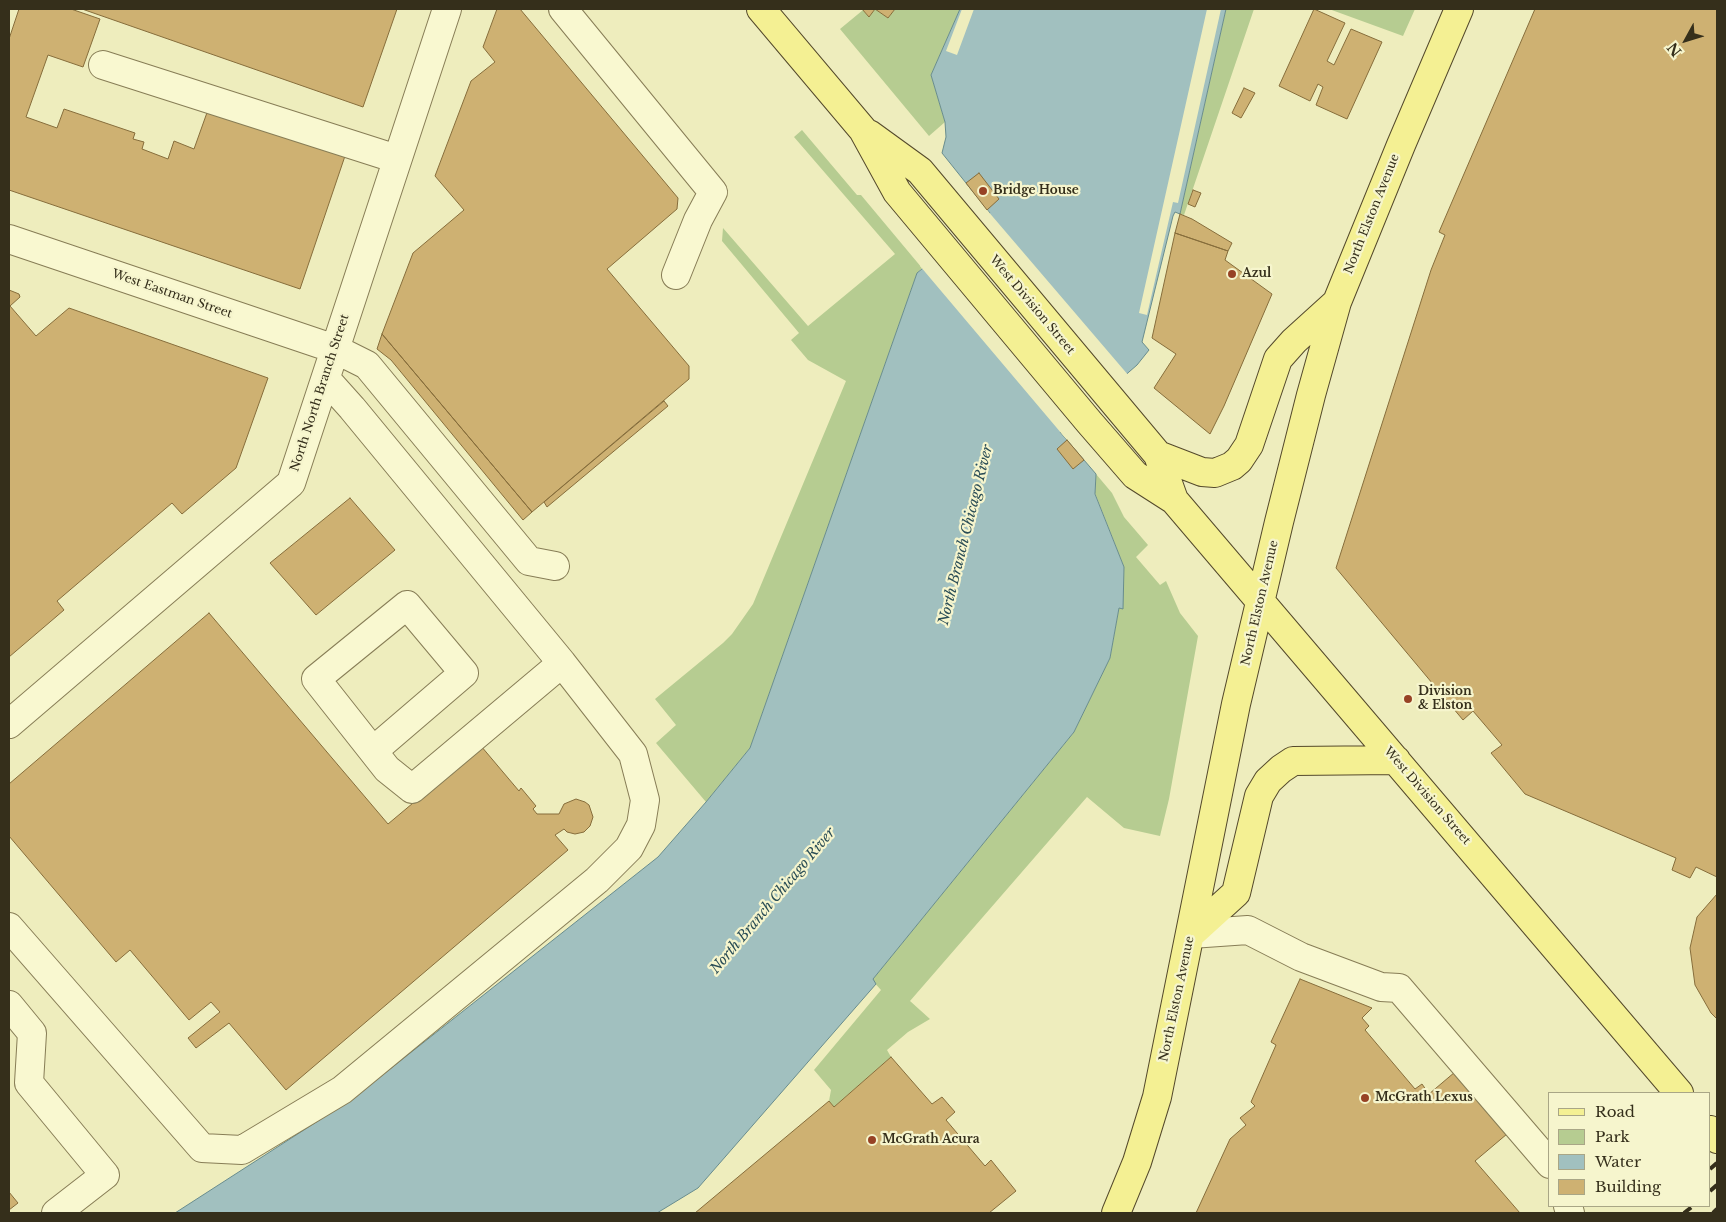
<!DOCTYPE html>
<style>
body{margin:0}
#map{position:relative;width:1726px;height:1222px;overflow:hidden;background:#eeedbd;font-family:"Libre Baskerville",serif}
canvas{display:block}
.frame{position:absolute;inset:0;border:10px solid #352f1b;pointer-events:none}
.legend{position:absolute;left:1548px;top:1092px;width:162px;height:115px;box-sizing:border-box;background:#f6f5cd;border:1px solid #a9a686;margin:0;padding:6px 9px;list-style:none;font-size:15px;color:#352f1b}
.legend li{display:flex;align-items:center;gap:10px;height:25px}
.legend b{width:25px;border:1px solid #a9a686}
.north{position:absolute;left:1661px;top:15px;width:50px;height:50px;-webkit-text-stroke:4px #f6f5cd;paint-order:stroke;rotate:231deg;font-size:14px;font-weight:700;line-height:20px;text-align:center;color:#352f1b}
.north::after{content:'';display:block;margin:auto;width:18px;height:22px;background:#352f1b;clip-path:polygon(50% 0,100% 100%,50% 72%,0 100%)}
</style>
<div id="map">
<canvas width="1726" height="1222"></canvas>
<div class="frame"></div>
<ul class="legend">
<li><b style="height:6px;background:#f4f093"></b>Road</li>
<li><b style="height:14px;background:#b6cc91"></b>Park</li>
<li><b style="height:14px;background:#a1c0bf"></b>Water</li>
<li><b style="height:14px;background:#ceb172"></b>Building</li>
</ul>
<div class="north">N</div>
</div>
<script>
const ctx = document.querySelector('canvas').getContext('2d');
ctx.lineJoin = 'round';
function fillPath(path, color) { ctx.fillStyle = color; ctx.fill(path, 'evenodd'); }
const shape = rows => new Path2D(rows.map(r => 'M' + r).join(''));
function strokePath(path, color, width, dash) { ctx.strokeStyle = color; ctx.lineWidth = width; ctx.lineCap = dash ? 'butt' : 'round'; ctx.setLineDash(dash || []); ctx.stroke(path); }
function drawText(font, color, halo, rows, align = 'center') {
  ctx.font = font + ' "Libre Baskerville",serif'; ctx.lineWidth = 4.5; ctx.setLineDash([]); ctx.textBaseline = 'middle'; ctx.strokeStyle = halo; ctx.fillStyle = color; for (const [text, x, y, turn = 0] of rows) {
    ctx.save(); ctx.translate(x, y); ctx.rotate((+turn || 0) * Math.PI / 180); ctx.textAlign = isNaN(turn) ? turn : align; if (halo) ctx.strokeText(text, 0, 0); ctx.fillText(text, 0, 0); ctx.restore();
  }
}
fillPath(shape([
 [875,9,888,18,895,9,960,9,931,75,945,122,929,136,840,29,863,10,869,17],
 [1226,9,1254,9,1184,215,1180,214],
 [1329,9,1415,9,1403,36],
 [802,130,857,195,861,195,922,268,917,273,750,748,706,802,656,743,676,725,655,699,723,643,732,634,753,604,846,381,808,360,791,340,799,333,722,241,723,228,808,326,895,254,794,137],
 [1096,474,1112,493,1124,517,1148,545,1136,557,1160,585,1166,581,1180,613,1198,636,1169,799,1160,836,1124,828,1087,797,910,1001,930,1019,908,1032,887,1050,891,1057,834,1107,829,1101,831,1090,814,1070,881,990,872,980,1074,732,1110,658,1119,608,1122,609,1124,567,1095,493]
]), '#b6cc91');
const water = shape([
 [960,9,1226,9,1180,214,1175,212,1173,216,1142,342,1149,350,1137,365,1060,432,1096,474,1095,494,1124,567,1123,609,1119,608,1110,658,1074,732,873,979,876,984,698,1188,657,1213,175,1213,352,1099,658,857,706,802,750,748,917,273,990,213,942,153,946,137,945,122,931,75,960,9]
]);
fillPath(water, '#a1c0bf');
strokePath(water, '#688c8d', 1);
fillPath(shape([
 [962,9,974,9,957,55,946,51],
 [1207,9,1221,9,1178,203,1173,202,1147,315,1139,313],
 [987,210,1129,376,1063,432,1069,439,1067,440,920,266,986,213,985,211]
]), '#eeedbd');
const building = shape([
 [19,9,71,9,100,19,83,67,48,55,26,117,57,128,64,109,135,133,133,139,144,142,142,149,168,159,174,141,194,149,209,107,346,153,300,289,9,190,9,39,19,9],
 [82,9,397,9,363,107,82,9],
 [497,9,520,9,678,198,677,209,607,269,689,366,689,379,532,512,382,334,413,253,464,210,435,176,471,81,495,62,483,47,497,9],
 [862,9,895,9,888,18,875,9,869,17,862,9],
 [1314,9,1345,23,1327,61,1334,65,1351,29,1382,42,1347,119,1316,105,1323,87,1318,84,1310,101,1279,86,1314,9],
 [1535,9,1717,9,1717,877,1696,867,1690,878,1672,870,1676,858,1525,794,1491,753,1502,745,1473,711,1463,720,1336,568,1431,270,1445,235,1439,232,1535,9],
 [1244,88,1255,93,1241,118,1232,113,1244,88],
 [979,173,999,199,987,210,966,183,979,173],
 [1193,190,1201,193,1195,207,1188,204,1193,190],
 [1180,214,1192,219,1232,243,1228,251,1175,233,1180,214],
 [1175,233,1228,251,1225,260,1272,294,1224,406,1210,434,1154,388,1176,354,1152,338,1175,233],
 [9,290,19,294,20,297,10,306,36,336,69,308,268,378,236,468,182,514,172,503,57,601,64,610,9,657,9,290],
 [382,334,532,512,523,520,391,360,377,349,382,334],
 [664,401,668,406,547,507,544,502,664,401],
 [1067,440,1084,460,1073,469,1057,449,1067,440],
 [350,498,395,550,316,615,270,563,350,498],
 [209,613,388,824,481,746,519,791,521,788,536,806,533,809,537,814,559,814,564,804,576,799,585,802,589,805,593,817,590,826,584,832,575,834,567,832,564,829,555,835,568,850,286,1090,229,1023,196,1048,188,1038,220,1012,211,1002,189,1020,130,950,116,962,9,836,9,784,209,613],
 [1717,894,1717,1019,1711,1013,1695,985,1690,948,1697,917,1717,894],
 [1300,979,1372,1008,1362,1018,1369,1026,1365,1030,1415,1089,1422,1084,1429,1094,1455,1072,1507,1134,1475,1161,1520,1213,1196,1213,1230,1139,1246,1125,1240,1118,1255,1106,1251,1102,1276,1045,1271,1042,1300,979],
 [891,1057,932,1104,942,1097,955,1112,946,1120,985,1166,991,1160,1016,1191,989,1213,695,1213,829,1101,834,1107,891,1057],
 [9,1192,18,1203,9,1210,9,1192]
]);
fillPath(building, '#ceb172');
strokePath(building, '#866d3b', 1);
const minor = shape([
 [563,9,713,192,698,220,676,275],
 [103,65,397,159],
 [9,239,335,349,367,365,529,561,555,566],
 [9,724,291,483,447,9],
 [373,751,464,673,407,605,316,679,387,769,412,789,562,663],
 [9,927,202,1148,242,1150,342,1090,597,880,629,848,641,825,645,800,633,754,562,663,352,408,326,379],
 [1191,934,1248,930,1301,957,1381,987,1399,988,1550,1164],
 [9,1005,32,1033,29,1083,105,1175,56,1213],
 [1568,1206,1570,1213]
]);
const major = shape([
 [761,9,863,130,897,192,1089,422,1135,475,1174,500,1679,1093],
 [869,134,920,171,1158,455,1174,500],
 [1158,455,1202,472,1215,473,1232,466,1239,460,1249,445,1278,359,1294,341,1337,302],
 [1191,934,1236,893,1259,796,1268,781,1281,769,1293,761,1396,760],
 [1710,1130,1717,1139],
 [1116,1213,1137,1162,1157,1097,1236,704,1279,522,1311,395,1337,302,1401,145,1459,9]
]);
strokePath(minor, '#877d56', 30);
strokePath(major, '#54492b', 30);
strokePath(minor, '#f9f8d0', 28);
strokePath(major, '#f4f093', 28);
strokePath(shape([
 [1710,1169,1717,1163],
 [1710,1191,1717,1185],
 [1684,1213,1693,1206],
 [1713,1213,1717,1209]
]), '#352f1b', 4, [9, 9]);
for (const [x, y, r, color] of [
 [983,191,5,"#974225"],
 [1232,274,5,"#974225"],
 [1408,699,5,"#974225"],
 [1365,1098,5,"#974225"],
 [872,1140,5,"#974225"]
]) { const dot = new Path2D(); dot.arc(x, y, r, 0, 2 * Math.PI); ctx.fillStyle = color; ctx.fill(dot); strokePath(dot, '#f6f5cd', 2); }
drawText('bold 12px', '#352f1b', '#f6f5cd', [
 ["Bridge House",993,191],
 ["Azul",1242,274],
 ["Division",1418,692],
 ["& Elston",1418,706],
 ["McGrath Lexus",1375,1098],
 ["McGrath Acura",882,1140]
], 'left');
drawText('12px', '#352f1b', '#f6f5cd', [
 ["North Elston Avenue",1372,214,-68],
 ["West Eastman Street",172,294,19],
 ["West Division Street",1032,305,50],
 ["North North Branch Street",320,393,-72],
 ["North Elston Avenue",1260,603,-77],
 ["West Division Street",1427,796,49],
 ["North Elston Avenue",1177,999,-78]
]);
drawText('italic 14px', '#2a4d56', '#f6f5cd', [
 ["North Branch Chicago River",966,535,-76],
 ["North Branch Chicago River",773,901,-50]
]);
</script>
